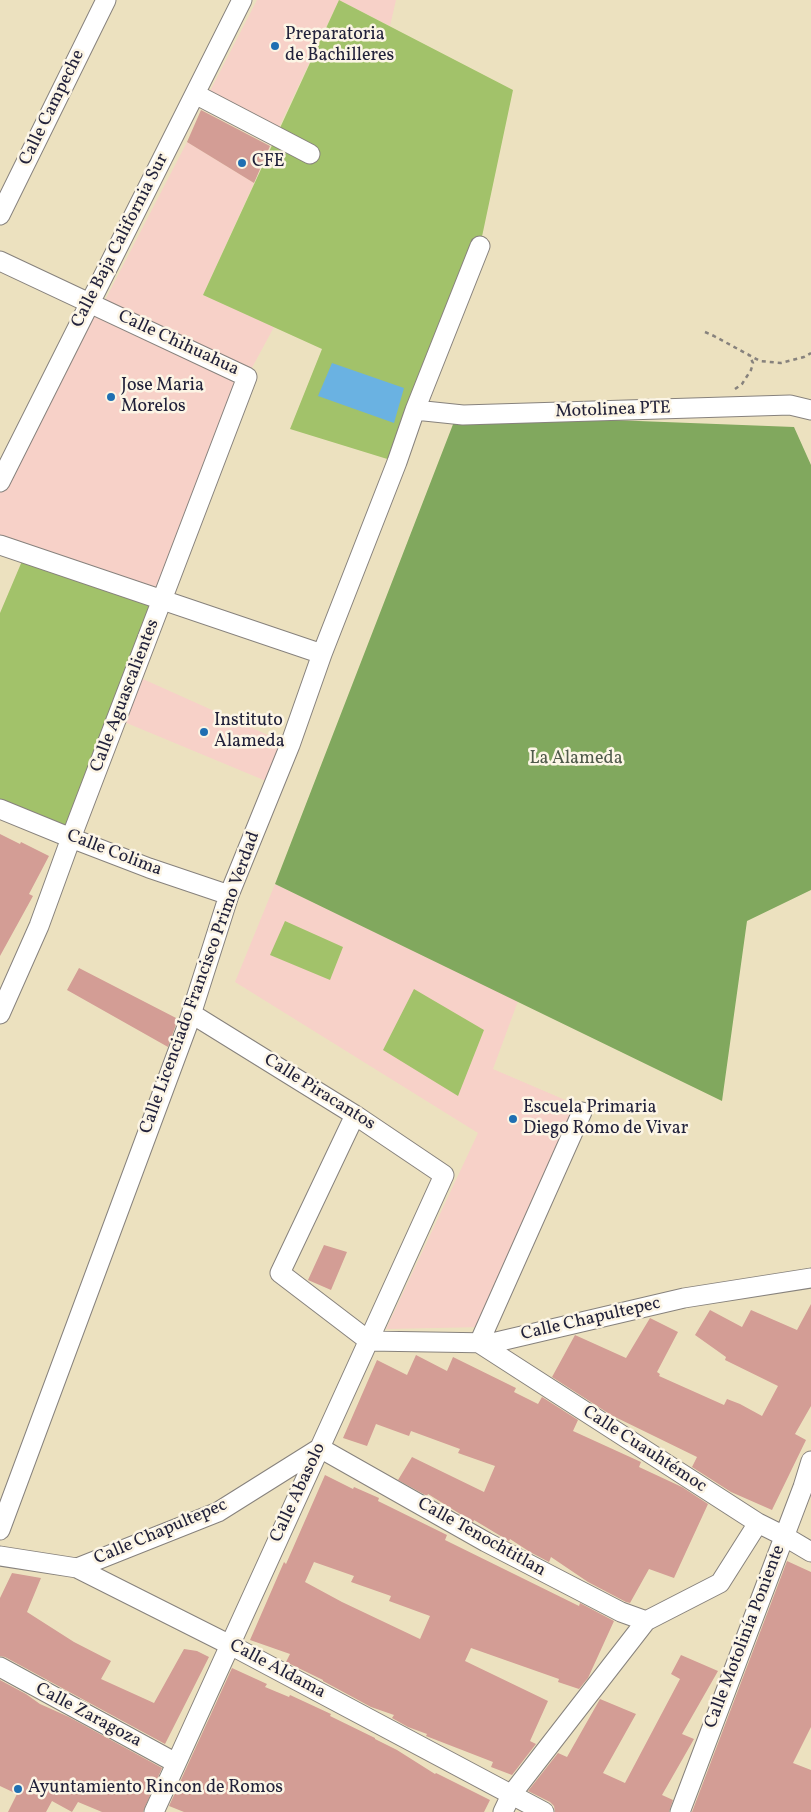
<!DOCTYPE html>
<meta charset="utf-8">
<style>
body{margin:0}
canvas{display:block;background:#ece1bf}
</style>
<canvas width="811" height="1812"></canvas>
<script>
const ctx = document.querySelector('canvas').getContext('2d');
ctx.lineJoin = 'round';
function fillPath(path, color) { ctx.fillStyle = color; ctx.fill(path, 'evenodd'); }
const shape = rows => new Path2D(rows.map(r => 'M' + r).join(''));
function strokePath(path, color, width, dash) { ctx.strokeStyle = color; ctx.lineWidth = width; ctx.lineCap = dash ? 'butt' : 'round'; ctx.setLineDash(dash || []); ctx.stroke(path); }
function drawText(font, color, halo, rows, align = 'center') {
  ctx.font = font + ' Vollkorn,serif'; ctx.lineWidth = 5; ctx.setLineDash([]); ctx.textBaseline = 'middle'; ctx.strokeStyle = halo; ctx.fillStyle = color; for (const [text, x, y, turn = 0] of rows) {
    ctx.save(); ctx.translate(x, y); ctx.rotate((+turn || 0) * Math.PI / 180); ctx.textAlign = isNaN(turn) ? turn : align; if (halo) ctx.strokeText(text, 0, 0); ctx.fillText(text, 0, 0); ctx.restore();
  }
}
fillPath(shape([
 [257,0,339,0,279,127,209,93],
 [339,0,396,0,390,26],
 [187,142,254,183,203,295,274,327,247,377,163,601,0,545,0,482,90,303,101,308],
 [134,675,290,745,266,781,117,719],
 [275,884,518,1001,493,1069,577,1105,485,1327,386,1329,478,1133,235,982]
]), '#f7d1c8');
fillPath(shape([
 [339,0,513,90,480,246,397,462,290,429,322,349,203,295],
 [25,554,163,601,71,838,0,804,0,613],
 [285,921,343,947,330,980,270,955],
 [414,989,484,1030,458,1096,383,1050]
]), '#a2c26a');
fillPath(shape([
 [457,414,794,427,811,465,811,890,747,921,722,1101,275,884]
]), '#81a85e');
fillPath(shape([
 [332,363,404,388,394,423,318,396]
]), '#6ab2e2');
fillPath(shape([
 [201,110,270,146,254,183,187,142],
 [0,834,20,844,21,842,49,856,29,894,33,896,0,956],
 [79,968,178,1019,168,1047,67,990],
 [324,1245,347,1252,331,1290,308,1280],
 [811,1304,811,1406,795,1434,806,1440,772,1510,731,1492,692,1467,697,1457,611,1415,552,1377,575,1335,626,1358,650,1318,678,1332,657,1372,660,1374,659,1376,724,1405,727,1399,740,1404,762,1416,778,1386,725,1360,726,1357,695,1335,710,1310,742,1327,751,1310,797,1330],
 [416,1355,447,1371,453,1357,516,1388,514,1392,538,1404,542,1397,578,1420,573,1431,641,1462,639,1467,682,1487,708,1504,674,1578,649,1569,630,1603,626,1602,588,1582,551,1557,549,1562,530,1552,510,1539,509,1541,474,1520,473,1522,428,1494,427,1496,398,1480,412,1457,484,1492,495,1466,458,1453,460,1449,411,1431,409,1436,376,1424,367,1446,343,1438,377,1360,407,1375],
 [325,1475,353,1489,354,1487,379,1498,378,1501,447,1535,445,1540,579,1606,580,1603,614,1621,588,1678,579,1689,558,1682,559,1679,471,1648,465,1661,548,1701,530,1741,536,1744,512,1775,491,1767,493,1762,426,1736,427,1734,408,1727,392,1718,394,1715,371,1707,323,1681,323,1680,286,1662,290,1654,250,1640,284,1562,286,1564],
 [314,1562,354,1576,351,1582,391,1596,389,1601,430,1616,420,1639,342,1602,305,1582],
 [787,1561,811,1572,811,1727,793,1763,811,1770,811,1812,692,1812],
 [12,1573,41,1578,27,1612,74,1642,111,1661,101,1679,154,1703,184,1649,197,1651,209,1657,165,1744,5,1657,0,1656,0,1598],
 [681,1655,718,1671,682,1734,694,1739,662,1795,673,1800,669,1812,555,1812,554,1806,550,1802,528,1791,558,1753,567,1757,600,1699,636,1714,603,1773,625,1783,680,1679,671,1674],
 [232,1668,267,1684,265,1687,289,1697,290,1695,331,1714,330,1716,375,1738,375,1739,397,1750,435,1774,436,1773,490,1800,484,1812,184,1812,169,1806],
 [0,1680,26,1694,40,1704,69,1717,162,1768,143,1812,102,1812,78,1802,72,1812,52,1801,46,1812,8,1812,17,1794,0,1786]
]), '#d39d95');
const minor = shape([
 [195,94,310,154],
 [0,215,106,0],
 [0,261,247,377,71,838,39,926,0,1014],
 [415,410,463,415,790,405,811,410],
 [0,482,242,0],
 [0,545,322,654],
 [0,809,71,838,149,868,229,895],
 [582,1112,479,1343,758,1523,784,1536,811,1552],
 [355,1115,280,1273,369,1341,492,1343,684,1298,811,1278],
 [0,1530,188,1024,229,895,290,745,322,654,397,462,415,410,480,246],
 [0,1556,77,1568,238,1649,544,1812],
 [77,1568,218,1512,320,1448,486,1542,621,1612,646,1621],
 [0,1667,176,1763],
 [154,1812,444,1175,355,1115,192,1014],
 [503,1812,511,1795,646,1621,720,1583,758,1523],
 [680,1812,803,1487,811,1461]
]);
strokePath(minor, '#87827d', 21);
strokePath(shape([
 [705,332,714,336,760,361,781,363,804,357,811,353],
 [735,389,742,384,751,370,753,363,749,355]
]), '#87827d', 2.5, [4, 4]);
strokePath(minor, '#fff', 19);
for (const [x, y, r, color] of [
 [275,46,5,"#1f6fb2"],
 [242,163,5,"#1f6fb2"],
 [111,397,5,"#1f6fb2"],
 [204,732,5,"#1f6fb2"],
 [513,1119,5,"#1f6fb2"],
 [18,1789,5,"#1f6fb2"]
]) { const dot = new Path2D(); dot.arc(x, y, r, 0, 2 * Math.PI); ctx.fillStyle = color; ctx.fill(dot); strokePath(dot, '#fcf5e5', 2); }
drawText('18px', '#22223b', '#fcf5e5', [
 ["Preparatoria",285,36],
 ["de Bachilleres",285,57],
 ["CFE",252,163],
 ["Jose Maria",121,387],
 ["Morelos",121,408],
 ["Instituto",214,722],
 ["Alameda",214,743],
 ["Escuela Primaria",523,1109],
 ["Diego Romo de Vivar",523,1130],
 ["Ayuntamiento Rincon de Romos",28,1789]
], 'left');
drawText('18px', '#22223b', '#fcf5e5', [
 ["Calle Campeche",53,108,-64],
 ["Calle Baja California Sur",121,241,-63],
 ["Calle Chihuahua",178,344,25],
 ["Motolinea PTE",613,411,-2],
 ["Calle Aguascalientes",126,696,-69],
 ["Calle Colima",114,854,21],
 ["Calle Licenciado Francisco Primo Verdad",201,983,-70],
 ["Calle Piracantos",319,1093,32],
 ["Calle Chapultepec",591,1320,-13],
 ["Calle Cuauhtémoc",644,1450,33],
 ["Calle Abasolo",299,1493,-65],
 ["Calle Chapultepec",161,1533,-23],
 ["Calle Tenochtitlan",481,1538,29],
 ["Calle Motolinía Poniente",746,1637,-69],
 ["Calle Aldama",277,1670,28],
 ["Calle Zaragoza",88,1716,28]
]);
drawText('18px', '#4f5a4b', '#fcf5e5', [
 ["La Alameda",576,760]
]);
</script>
